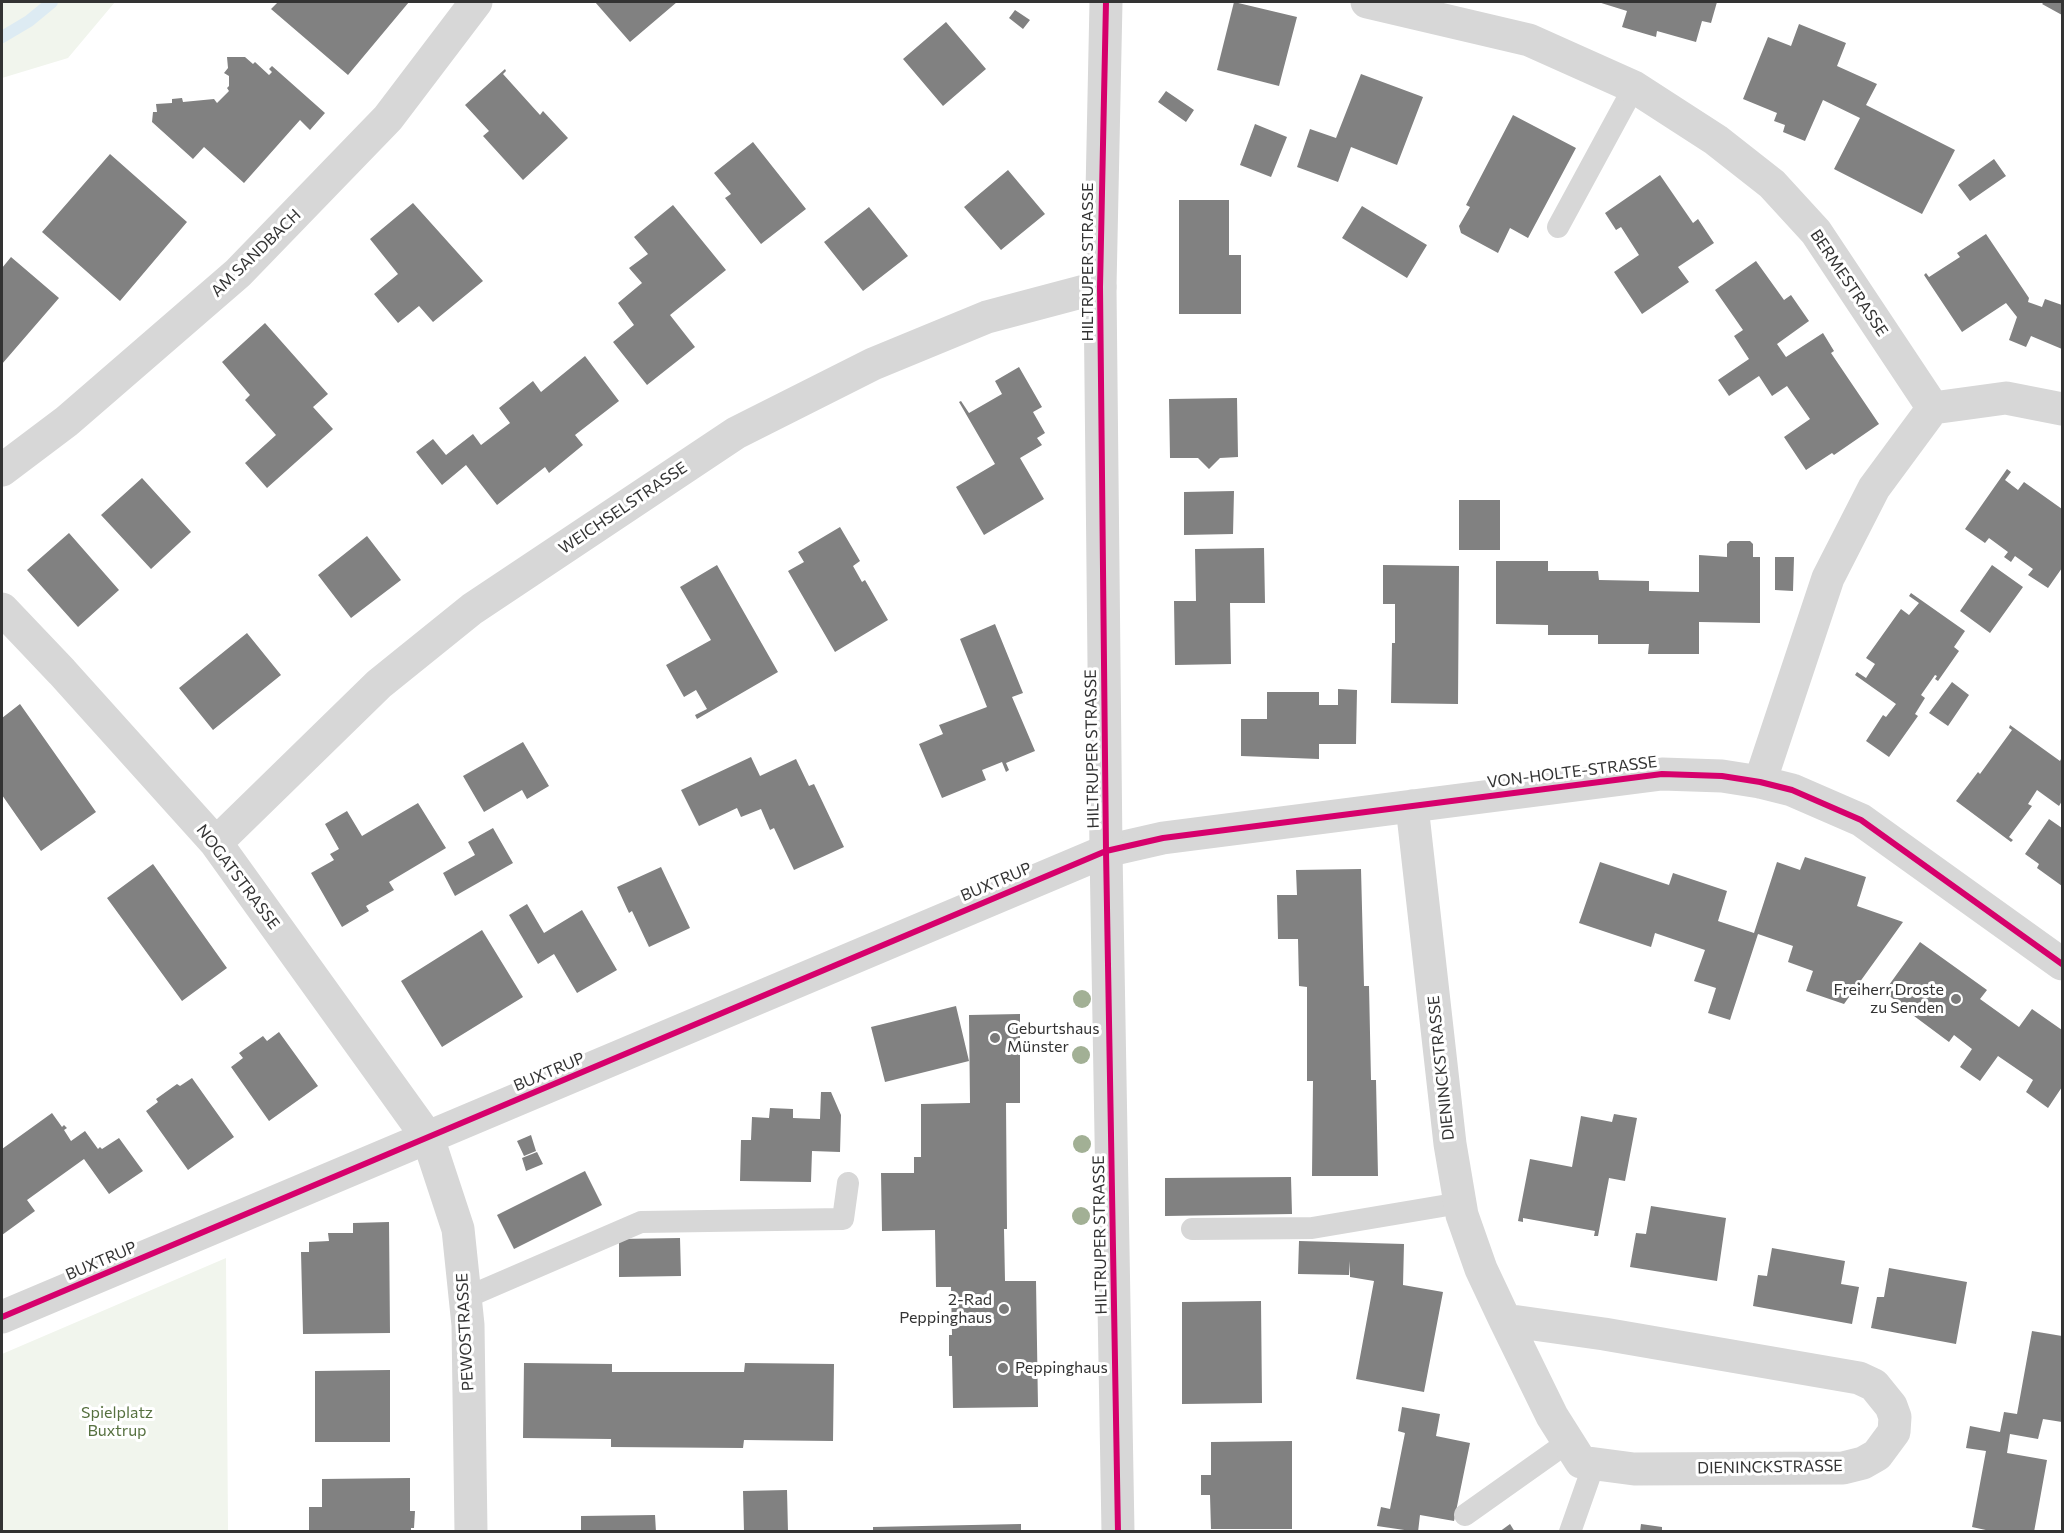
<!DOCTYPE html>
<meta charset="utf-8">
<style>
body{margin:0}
#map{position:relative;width:2064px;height:1533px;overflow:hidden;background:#fff;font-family:Commissioner,sans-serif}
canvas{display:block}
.frame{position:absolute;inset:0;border:3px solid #333;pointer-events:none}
</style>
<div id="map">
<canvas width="2064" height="1533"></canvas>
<div class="frame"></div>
</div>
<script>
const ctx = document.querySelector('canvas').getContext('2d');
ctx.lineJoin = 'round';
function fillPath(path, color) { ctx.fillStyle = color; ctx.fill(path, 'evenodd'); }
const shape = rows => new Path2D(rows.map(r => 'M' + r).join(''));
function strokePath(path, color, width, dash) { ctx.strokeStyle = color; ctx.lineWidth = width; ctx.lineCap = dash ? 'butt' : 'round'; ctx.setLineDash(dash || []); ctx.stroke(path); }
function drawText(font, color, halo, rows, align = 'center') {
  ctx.font = font + ' Commissioner,sans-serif'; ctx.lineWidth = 6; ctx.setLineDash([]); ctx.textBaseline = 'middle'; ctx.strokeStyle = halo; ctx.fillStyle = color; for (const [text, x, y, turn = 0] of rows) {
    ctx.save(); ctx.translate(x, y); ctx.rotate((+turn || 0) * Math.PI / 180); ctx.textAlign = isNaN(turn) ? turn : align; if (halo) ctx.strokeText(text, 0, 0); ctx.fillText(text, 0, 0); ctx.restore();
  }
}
fillPath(shape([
 [2,2,115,2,68,58,2,78],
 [226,1258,228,1531,2,1531,2,1354]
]), '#f1f5ed');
strokePath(shape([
 [2,37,29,21,52,2]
]), '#ddebf3', 12);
fillPath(shape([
 [278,2,409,2,348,75,271,9],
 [595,2,677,2,630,42],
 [1234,2,1297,17,1279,86,1217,70],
 [1598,2,1717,2,1711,23,1702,21,1696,42,1657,31,1656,37,1622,27,1627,11],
 [2044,2,2062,2,2062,15,2042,4],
 [1015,10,1030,20,1023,29,1009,18],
 [946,22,986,69,943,106,903,59],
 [1799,24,1846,43,1837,66,1877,84,1866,105,1955,150,1922,214,1834,169,1860,118,1823,100,1805,141,1783,132,1785,125,1774,121,1777,113,1743,99,1768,37,1791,46],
 [227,57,245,57,253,64,255,62,269,75,272,72,269,69,272,66,325,113,310,130,300,120,244,183,204,147,193,159,152,122,153,112,157,112,156,104,172,103,172,99,182,98,183,102,214,99,217,103,229,91,227,88,229,86,229,76,224,73,228,68],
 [505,69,506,71,503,74,540,115,543,111,568,138,523,180,483,136,489,131,465,105],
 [1361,74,1423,97,1397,165,1351,147,1338,182,1297,167,1310,129,1336,138],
 [1166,91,1194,110,1186,122,1158,102],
 [1513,115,1576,148,1528,238,1510,228,1498,253,1461,233,1459,226,1470,207,1466,205],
 [1255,124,1287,137,1271,177,1240,165],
 [753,142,806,209,761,244,725,198,731,194,714,173],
 [110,154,187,222,120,301,42,232],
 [1994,159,2006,176,1970,201,1958,185],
 [1008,170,1045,214,1001,250,964,207],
 [1660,175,1693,223,1698,219,1714,243,1678,267,1689,282,1642,314,1614,272,1639,255,1621,227,1616,230,1605,213],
 [1179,200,1229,200,1229,255,1241,255,1241,314,1179,314],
 [413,203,483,281,433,322,419,306,398,323,374,294,398,274,370,239],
 [673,205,726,270,670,315,695,347,647,385,613,342,634,325,618,303,642,283,629,268,648,254,634,237],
 [1362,206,1427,245,1407,278,1342,238],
 [869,207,908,256,863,291,824,242],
 [1986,234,2029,298,2028,302,2042,307,2045,299,2062,305,2062,349,2031,336,2026,347,2009,340,2017,317,2006,303,1962,332,1924,275,1926,273,1929,277,1960,257,1957,253],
 [11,257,59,298,2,364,2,268],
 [1756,261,1784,300,1791,295,1809,321,1777,344,1786,357,1823,333,1834,351,1831,353,1879,424,1834,455,1832,453,1806,470,1784,437,1810,419,1787,386,1772,396,1759,376,1729,396,1718,380,1749,359,1734,336,1743,330,1715,290],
 [265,323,328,394,313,407,333,429,267,488,245,463,276,435,245,400,250,395,222,362],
 [585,356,619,401,575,435,583,445,549,473,545,467,497,505,466,465,442,485,416,452,433,439,446,455,473,434,481,445,510,423,499,408,533,381,541,392],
 [1019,367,1042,407,1033,412,1045,433,1037,438,1042,445,1020,458,1044,499,984,535,956,487,995,464,959,402,961,401,969,413,1002,394,995,381],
 [1237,398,1238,457,1220,458,1209,469,1198,458,1170,458,1169,399],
 [2007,469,2011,472,2005,480,2018,490,2024,482,2062,509,2062,568,2048,588,2028,575,2033,569,2015,556,2011,562,2004,557,2008,552,1989,538,1985,543,1965,529],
 [142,478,191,532,151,569,101,515],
 [1234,491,1233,534,1184,535,1184,492],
 [1459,500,1500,500,1500,550,1459,550],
 [840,527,860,561,853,566,862,582,865,580,888,620,835,652,788,571,804,562,798,552],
 [69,533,119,590,78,627,27,570],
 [367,536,401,580,351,618,318,575],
 [1730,541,1750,541,1753,544,1753,557,1760,557,1760,623,1699,622,1699,654,1648,654,1649,644,1598,644,1598,635,1548,635,1548,625,1496,624,1496,561,1548,561,1548,571,1598,571,1599,580,1649,581,1649,591,1699,592,1699,555,1727,557,1727,544],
 [1264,548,1265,603,1230,603,1231,664,1175,665,1174,601,1196,601,1195,549],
 [1775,557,1794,557,1793,591,1775,590],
 [717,565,778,672,697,719,695,715,707,709,696,690,684,697,666,665,711,640,680,587],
 [1383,565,1459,566,1458,704,1391,703,1392,643,1395,643,1395,604,1383,604],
 [1992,565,2023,587,1990,633,1960,611],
 [1911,593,1965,631,1954,647,1959,651,1938,681,1935,679,1937,676,1935,675,1921,695,1925,698,1915,714,1918,716,1889,757,1866,741,1883,715,1886,717,1896,704,1855,675,1857,672,1866,678,1875,664,1866,658,1901,609,1909,615,1919,603,1909,596],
 [995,624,1023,693,1012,697,1035,751,1006,763,1009,770,1006,772,1002,762,982,770,986,780,942,798,919,744,943,734,939,725,987,707,960,639],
 [247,633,281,675,213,730,179,688],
 [1952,682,1969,695,1948,726,1929,713],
 [1338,689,1357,690,1356,744,1319,744,1319,759,1241,756,1241,719,1267,719,1267,692,1319,692,1319,705,1338,705],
 [20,704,96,812,41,851,2,795,2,718],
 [2010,725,2060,761,2062,757,2062,801,2059,806,2037,790,2028,804,2032,806,2009,837,2013,840,2011,842,1956,801,1978,772,1980,774,2012,730,2009,728],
 [523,742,549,786,527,799,522,790,484,812,463,776],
 [751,757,760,776,796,759,809,786,814,784,844,847,794,870,774,828,770,830,761,809,741,817,737,808,699,826,681,790],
 [418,803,446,848,389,882,394,890,366,906,369,911,342,927,311,873,334,860,330,854,339,849,325,824,347,811,362,836],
 [2049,819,2062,828,2062,886,2037,868,2039,864,2025,854],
 [493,828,513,863,455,896,443,873,475,855,468,842],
 [1805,857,1866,877,1857,906,1903,922,1844,1004,1806,991,1813,971,1788,962,1793,946,1758,934,1730,1020,1708,1013,1716,988,1694,981,1705,950,1655,933,1651,947,1579,923,1600,862,1669,885,1673,873,1727,891,1718,921,1754,933,1777,862,1800,870],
 [153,864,227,968,182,1001,107,898],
 [661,867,690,928,649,947,632,911,629,913,617,887],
 [1361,869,1364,986,1369,986,1371,1080,1376,1080,1378,1176,1312,1176,1313,1081,1307,1081,1307,987,1299,986,1298,939,1278,939,1277,895,1297,895,1296,870],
 [527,904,544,933,582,910,617,970,577,993,554,954,538,964,509,915],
 [482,930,523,997,442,1047,401,981],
 [1920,942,1987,990,1980,999,2019,1027,2032,1009,2062,1030,2062,1087,2048,1108,2026,1092,2033,1080,1998,1056,1980,1081,1960,1067,1972,1049,1954,1035,1949,1042,1910,1013,1911,1012,1884,992],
 [956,1006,969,1061,885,1082,871,1027],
 [1020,1014,1020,1103,1006,1103,1007,1229,1004,1229,1005,1281,1036,1281,1038,1407,953,1408,952,1356,949,1356,949,1335,952,1335,951,1287,936,1287,935,1230,882,1231,881,1173,914,1173,914,1157,921,1157,921,1104,970,1103,969,1015],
 [279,1032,318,1086,269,1121,231,1067,243,1058,239,1053,263,1036,267,1041],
 [192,1078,234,1137,188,1170,146,1111,158,1102,156,1099,177,1084,180,1086],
 [821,1092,831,1092,841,1115,840,1152,812,1151,811,1182,740,1181,741,1140,751,1140,752,1117,769,1118,770,1108,793,1109,793,1118,820,1119],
 [52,1113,62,1127,64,1125,67,1128,64,1130,71,1141,85,1131,98,1149,100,1147,102,1149,119,1138,143,1171,109,1194,84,1159,27,1200,35,1211,2,1235,2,1149],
 [1614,1114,1637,1118,1625,1181,1609,1178,1598,1236,1594,1236,1595,1231,1523,1218,1523,1222,1518,1221,1530,1159,1572,1167,1581,1116,1612,1122],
 [531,1135,536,1151,524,1156,517,1141],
 [537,1152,543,1164,526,1171,522,1158],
 [585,1171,602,1205,514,1249,497,1215],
 [1291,1177,1292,1214,1165,1216,1165,1178],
 [1651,1206,1726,1218,1717,1281,1630,1267,1636,1233,1646,1234],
 [389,1222,390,1333,303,1334,301,1252,309,1252,309,1242,329,1241,328,1233,353,1233,353,1223],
 [680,1238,681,1276,619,1277,619,1239],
 [1299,1241,1404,1244,1403,1285,1443,1292,1424,1392,1356,1379,1374,1281,1350,1277,1350,1261,1349,1275,1298,1274],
 [1772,1248,1845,1261,1841,1284,1859,1287,1852,1324,1753,1306,1758,1275,1767,1276],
 [1889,1268,1967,1282,1956,1344,1871,1328,1877,1297,1884,1297],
 [1261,1301,1262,1403,1182,1404,1182,1302],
 [2032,1331,2062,1336,2062,1422,2043,1419,2038,1439,2010,1434,2007,1453,2047,1460,2034,1532,1995,1532,1972,1527,1986,1451,1966,1448,1970,1426,2000,1432,2004,1412,2017,1414],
 [524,1363,612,1364,612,1372,744,1372,745,1363,834,1364,833,1441,744,1440,743,1448,611,1447,611,1439,523,1438],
 [390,1370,390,1442,315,1442,315,1371],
 [1402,1407,1440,1414,1436,1436,1470,1443,1454,1521,1420,1515,1418,1532,1377,1526,1381,1507,1390,1509,1405,1433,1398,1431],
 [1292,1441,1292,1529,1211,1529,1210,1495,1201,1495,1201,1475,1211,1475,1211,1442],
 [410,1478,410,1511,415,1511,414,1528,411,1528,411,1532,309,1532,309,1507,322,1507,322,1479],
 [787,1490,788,1532,744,1532,743,1491],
 [655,1515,656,1532,581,1532,581,1516],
 [1021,1524,1021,1532,873,1532,873,1527],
 [1510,1524,1515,1532,1499,1532],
 [1641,1524,1662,1527,1662,1532,1640,1532]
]), '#818181');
strokePath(shape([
 [1558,227,1634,87],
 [1192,1229,1312,1228,1460,1203],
 [465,1298,641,1222,843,1219,848,1183],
 [1465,1515,1568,1442],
 [1570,1532,1594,1464]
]), '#d7d7d7', 22);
strokePath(shape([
 [1367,2,1529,40,1634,87,1716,140,1772,184,1816,232,1933,408],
 [2,470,67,421,238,273,388,118,476,2],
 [2,609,62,672,216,843,428,1138,458,1229,468,1325,471,1532],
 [1760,782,1828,578,1874,488,1933,408,2006,398,2062,409],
 [1412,806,1450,1144,1462,1215,1481,1269,1505,1320,1552,1416,1581,1462,1634,1469,1843,1468,1863,1463,1877,1455,1894,1432,1895,1417,1891,1406,1874,1385,1859,1378,1604,1334,1505,1320],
 [216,843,379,684,472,609,736,433,873,364,987,317,1100,287],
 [2,1317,1106,851,1163,838,1662,774,1722,776,1760,782,1792,790,1861,820,2062,964]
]), '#d7d7d7', 33);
strokePath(shape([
 [1106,2,1100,287,1106,851,1118,1532]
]), '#d7d7d7', 33);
strokePath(shape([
 [1106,2,1100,287,1106,851,1118,1532],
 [2,1317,1106,851,1163,838,1662,774,1722,776,1760,782,1792,790,1861,820,2062,964]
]), '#d6006c', 6);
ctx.fillStyle = '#a2b095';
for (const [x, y] of [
 [1082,999],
 [1081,1055],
 [1082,1144],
 [1081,1216]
]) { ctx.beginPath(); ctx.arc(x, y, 9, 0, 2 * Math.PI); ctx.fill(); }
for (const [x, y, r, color] of [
 [1956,999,6,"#7a7a7a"],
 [995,1038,6,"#7a7a7a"],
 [1004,1309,6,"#7a7a7a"],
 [1003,1368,6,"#7a7a7a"]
]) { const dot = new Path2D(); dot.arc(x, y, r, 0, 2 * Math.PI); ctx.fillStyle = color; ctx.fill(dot); strokePath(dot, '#fff', 2); }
drawText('16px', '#333', '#fff', [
 ["AM SANDBACH",256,253,-44],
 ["HILTRUPER STRASSE",1088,262,-90],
 ["BERMESTRASSE",1849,283,56],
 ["WEICHSELSTRASSE",623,508,-34],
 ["HILTRUPER STRASSE",1092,749,-91],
 ["VON-HOLTE-STRASSE",1572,772,-7],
 ["NOGATSTRASSE",238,877,53],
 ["BUXTRUP",996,882,-23],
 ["DIENINCKSTRASSE",1441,1068,-96],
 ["BUXTRUP",549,1072,-23],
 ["HILTRUPER STRASSE",1100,1235,-91],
 ["BUXTRUP",101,1261,-23],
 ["PEWOSTRASSE",465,1332,-93],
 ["DIENINCKSTRASSE",1770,1467,-1]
]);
drawText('16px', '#333', '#fff', [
 ["Freiherr Droste",1944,990],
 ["zu Senden",1944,1008],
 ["Geburtshaus",1007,1029,"left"],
 ["Münster",1007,1047,"left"],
 ["2-Rad",992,1300],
 ["Peppinghaus",992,1318],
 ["Peppinghaus",1015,1368,"left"]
], 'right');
drawText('16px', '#56703f', '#fff', [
 ["Spielplatz",117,1413],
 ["Buxtrup",117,1431]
]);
</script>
